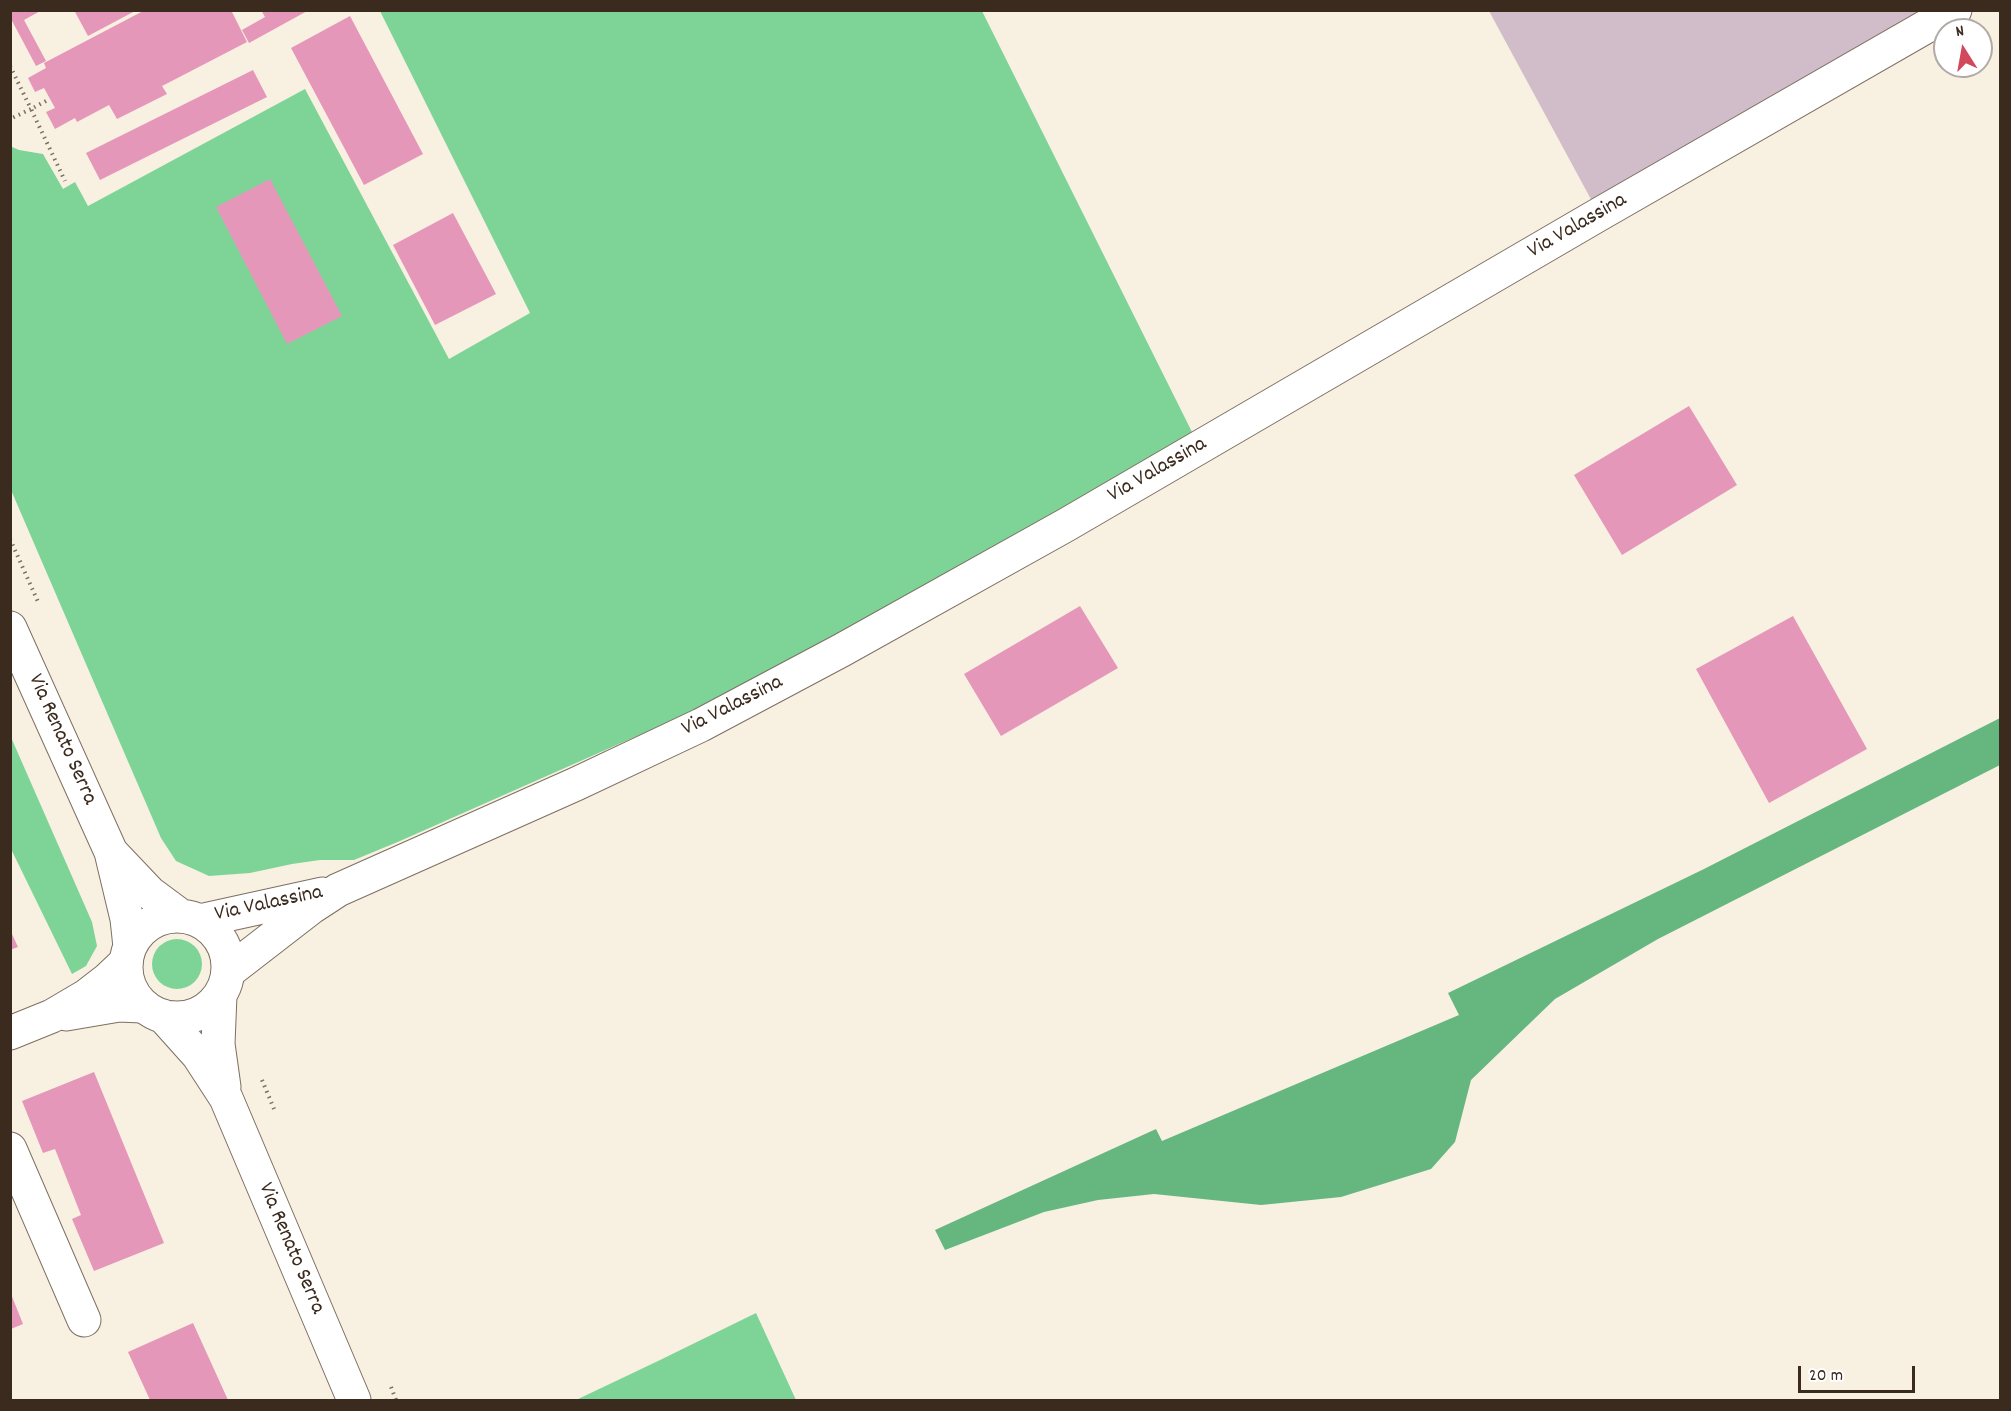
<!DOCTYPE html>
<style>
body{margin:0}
#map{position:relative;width:2011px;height:1411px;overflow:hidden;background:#f8f0e1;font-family:Dekko,sans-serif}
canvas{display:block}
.frame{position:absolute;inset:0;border:12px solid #3b2a1e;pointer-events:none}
.north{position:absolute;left:1933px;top:18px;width:60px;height:60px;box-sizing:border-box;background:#fff;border:2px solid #b1aaa5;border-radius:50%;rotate:349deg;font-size:16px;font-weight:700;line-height:24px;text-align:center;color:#3b2a1e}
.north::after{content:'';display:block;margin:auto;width:21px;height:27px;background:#d1495b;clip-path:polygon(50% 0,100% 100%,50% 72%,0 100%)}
.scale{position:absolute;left:1798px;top:1366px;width:117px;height:27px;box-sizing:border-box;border:3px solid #3b2a1e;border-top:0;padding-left:8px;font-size:18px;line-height:21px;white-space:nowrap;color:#3b2a1e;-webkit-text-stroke:4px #fff;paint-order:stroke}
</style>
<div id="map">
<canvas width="2011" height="1411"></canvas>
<div class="frame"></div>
<div class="north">N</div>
<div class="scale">20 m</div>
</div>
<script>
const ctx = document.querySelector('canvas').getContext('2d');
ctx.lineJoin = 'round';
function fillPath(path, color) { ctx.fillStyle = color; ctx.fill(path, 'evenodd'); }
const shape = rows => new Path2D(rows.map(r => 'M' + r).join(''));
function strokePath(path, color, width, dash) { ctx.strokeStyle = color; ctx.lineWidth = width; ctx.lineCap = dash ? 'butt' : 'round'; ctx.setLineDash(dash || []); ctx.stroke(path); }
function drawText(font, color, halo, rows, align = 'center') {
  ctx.font = font + ' Dekko,sans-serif'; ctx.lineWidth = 4.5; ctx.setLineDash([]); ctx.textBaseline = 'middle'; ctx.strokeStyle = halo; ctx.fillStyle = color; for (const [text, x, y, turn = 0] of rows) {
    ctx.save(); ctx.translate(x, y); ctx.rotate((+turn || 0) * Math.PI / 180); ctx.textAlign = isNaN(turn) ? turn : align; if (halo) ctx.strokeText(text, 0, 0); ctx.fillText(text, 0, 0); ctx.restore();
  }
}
fillPath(shape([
 [1489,11,1943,11,1593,203]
]), '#d1bdc9');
fillPath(shape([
 [380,11,982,11,1194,436,734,693,400,841,354,860,320,860,292,864,250,873,209,876,176,861,161,838,11,490,10,146,19,150,43,154,63,189,75,182,88,206,305,89,449,359,530,313],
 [10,735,92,922,97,946,86,966,72,974,11,849],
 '152 964a25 25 0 1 1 50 0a25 25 0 1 1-50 0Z',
 [756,1313,796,1400,576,1400,658,1361]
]), '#7ed497');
fillPath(shape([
 [2000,718,2000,765,1658,939,1555,999,1471,1080,1455,1142,1431,1169,1341,1197,1261,1205,1154,1194,1098,1200,1044,1212,945,1250,935,1230,1156,1129,1162,1141,1459,1015,1448,993,1704,869]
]), '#66b680');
fillPath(shape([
 [10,10,42,10,24,20,46,61,36,66,10,17],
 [74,10,137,10,88,36],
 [145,10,231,10,247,42,166,84,162,86,167,94,117,119,109,105,77,122,75,118,55,129,46,112,55,108,44,88,35,92,28,78,46,68,44,63],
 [261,10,309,10,249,43,242,30,265,17],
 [350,16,423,154,364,185,291,48],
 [253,70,267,97,100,180,86,153],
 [270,179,342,316,287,344,216,207],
 [453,213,496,294,435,325,393,245],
 [1689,406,1737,485,1622,555,1574,475],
 [1080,606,1118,668,1001,736,964,674],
 [1793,616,1867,749,1769,803,1696,669],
 [10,930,18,947,10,950],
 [94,1072,164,1243,94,1271,72,1219,81,1215,55,1149,43,1153,22,1101],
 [11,1294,23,1324,11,1329],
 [193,1323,228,1400,150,1400,128,1352]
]), '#e597ba');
const street = shape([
 [66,1014,119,1005,142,1006],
 [10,1033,52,1016,86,996,108,979,126,962],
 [10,1149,84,1320]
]);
const secondary = shape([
 [10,628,111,852,127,919,130,947],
 [112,853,150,893,181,916],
 '126 967a51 51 0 1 1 102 0a51 51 0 1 1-102 0Z',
 [199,921,322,894],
 [228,972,312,907,338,890,576,784,701,725,842,650,1066,525,1598,215,1955,10],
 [220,995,218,1044,224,1087],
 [163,1016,198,1055,226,1098,354,1400]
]);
strokePath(street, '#7d6f62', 35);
strokePath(secondary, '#7d6f62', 35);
strokePath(shape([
 [10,66,31,109,10,119],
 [46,101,31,109,65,181],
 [10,539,39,604],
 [262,1080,274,1109],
 [391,1387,396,1400]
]), '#7d6f62', 4, [1.5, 4.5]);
strokePath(street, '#fff', 33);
strokePath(secondary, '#fff', 33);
drawText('22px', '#3b2a1e', '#fff', [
 ["Via Valassina",1578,227,-30],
 ["Via Valassina",1158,471,-30],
 ["Via Valassina",733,707,-27],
 ["Via Renato Serra",61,740,66],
 ["Via Valassina",269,905,-12],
 ["Via Renato Serra",290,1249,67]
]);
</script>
